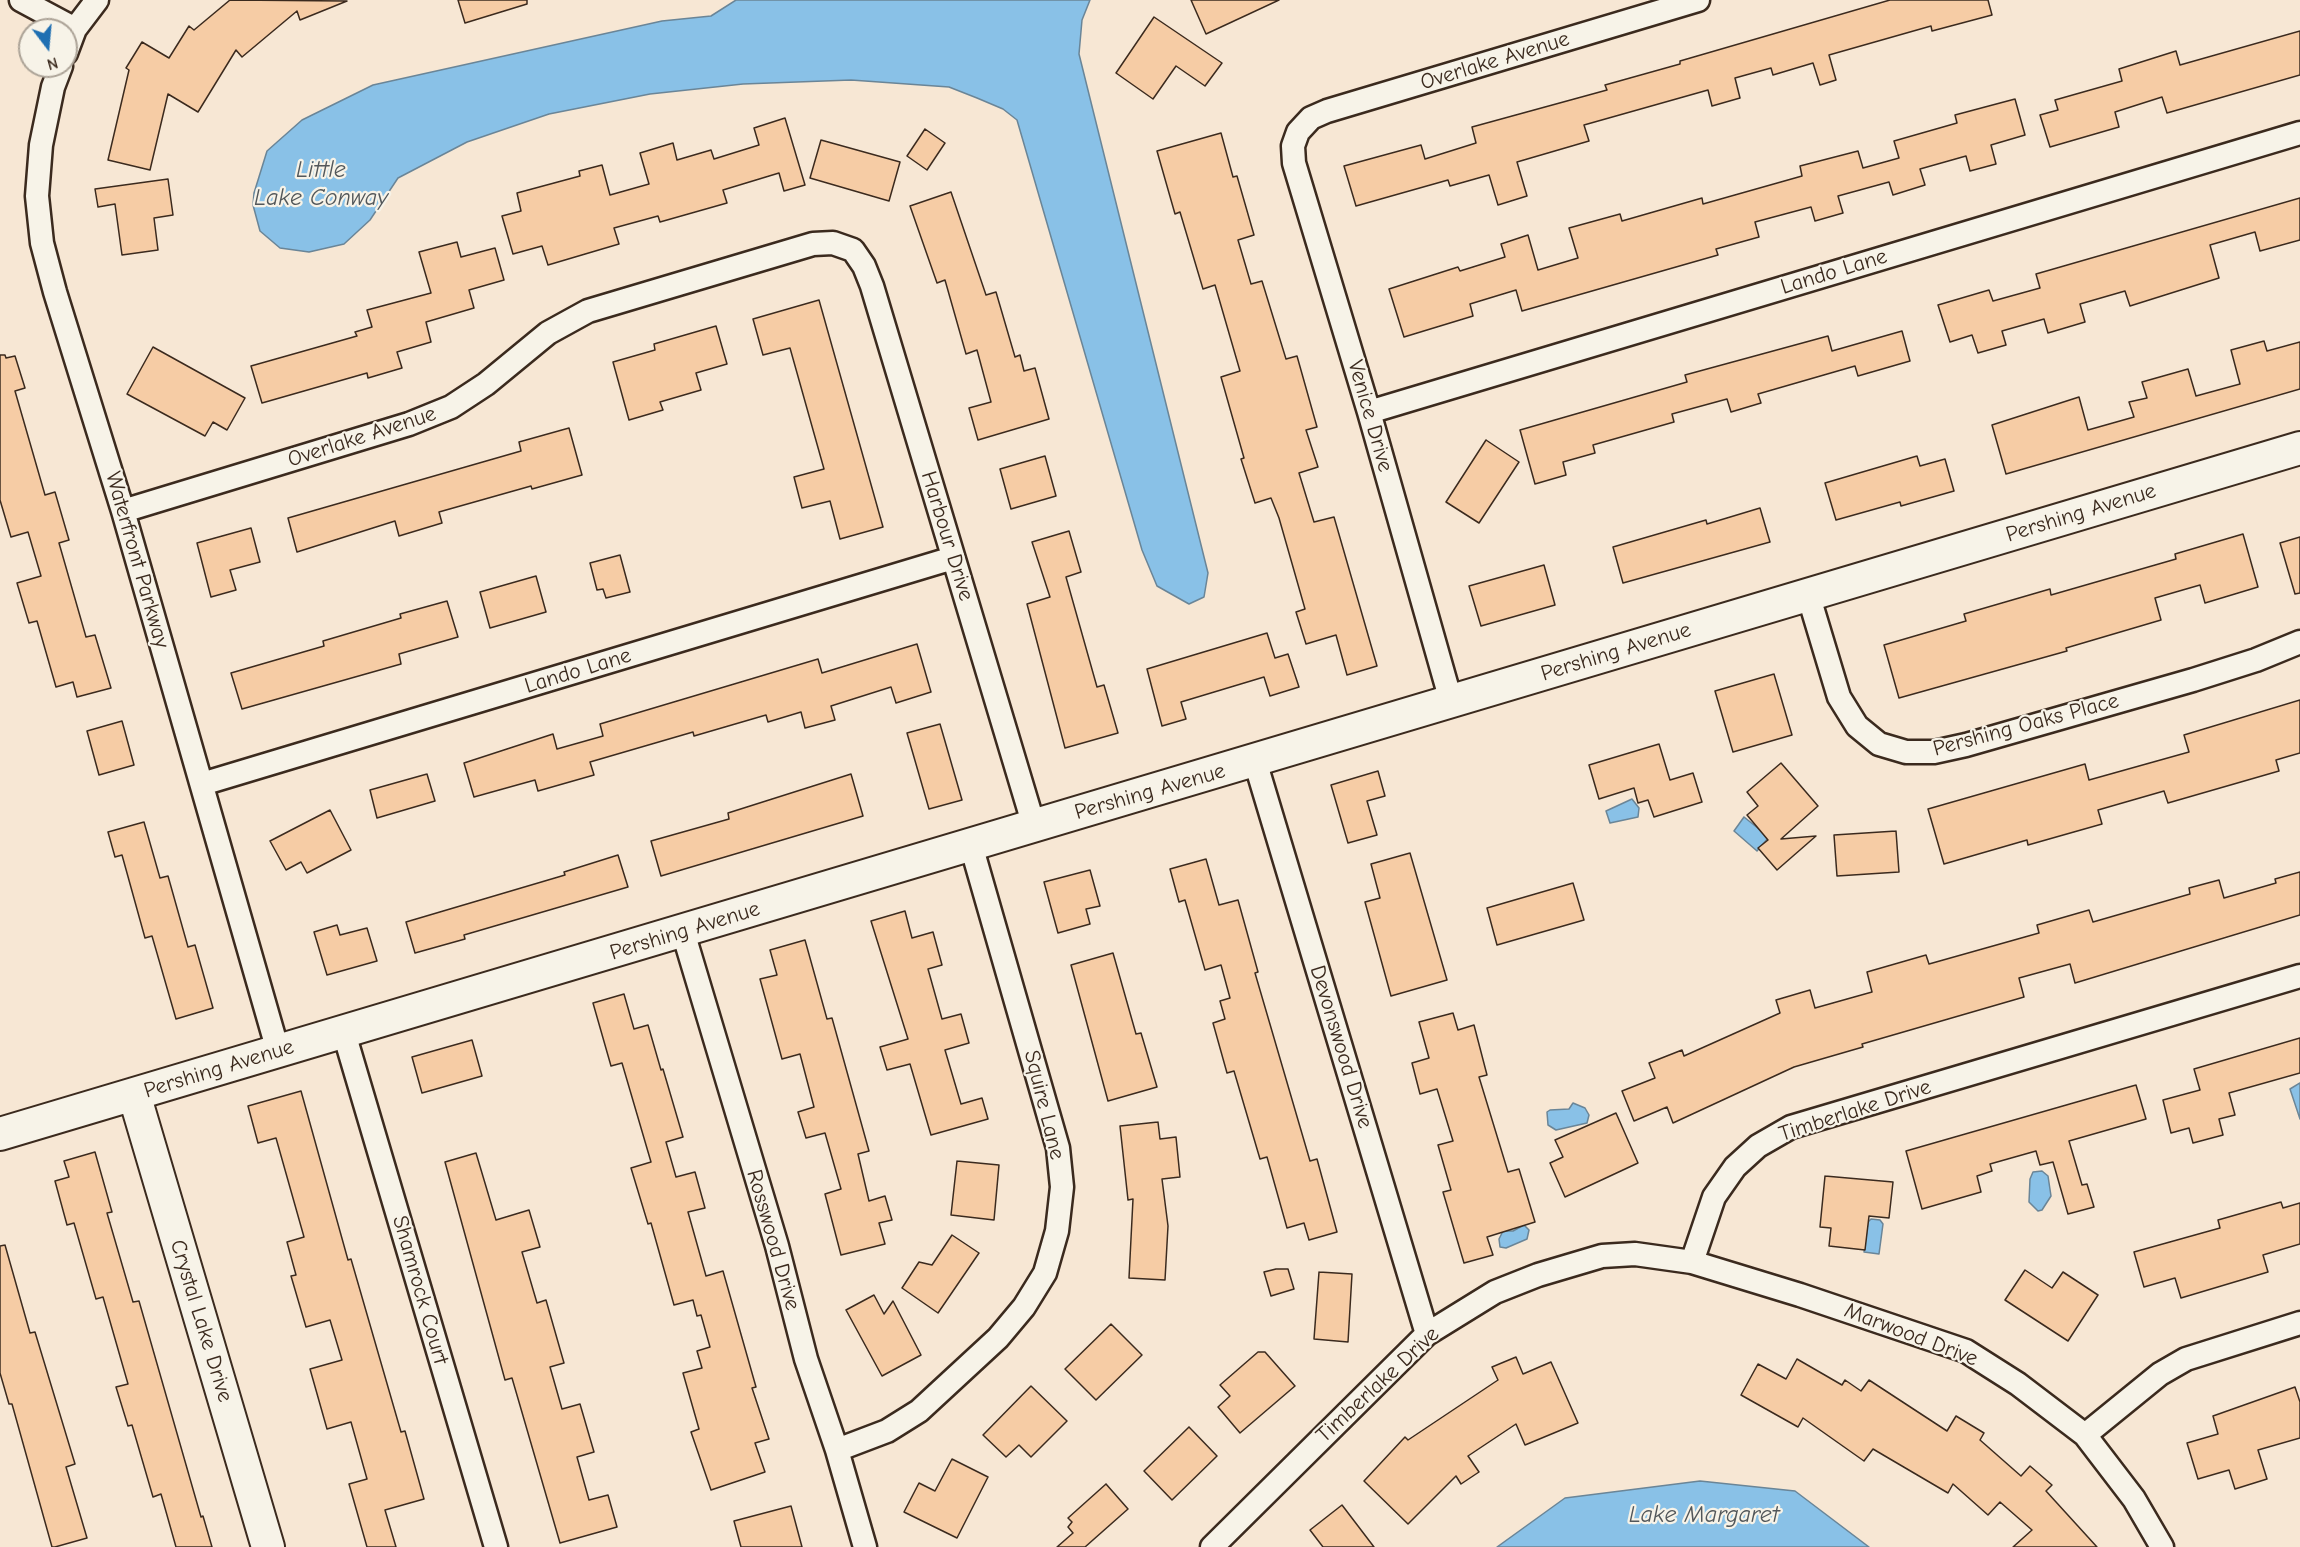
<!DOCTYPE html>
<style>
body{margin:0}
#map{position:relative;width:2300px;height:1547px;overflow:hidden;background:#f7e7d4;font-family:"Comic Neue",sans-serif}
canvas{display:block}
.north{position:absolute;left:18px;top:18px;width:60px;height:60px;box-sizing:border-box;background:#f7f3e8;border:2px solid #aca397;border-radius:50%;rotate:164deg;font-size:16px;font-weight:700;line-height:24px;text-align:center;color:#3b2a1e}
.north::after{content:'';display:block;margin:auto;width:21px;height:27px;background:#1f6fb2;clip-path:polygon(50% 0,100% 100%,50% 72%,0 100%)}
</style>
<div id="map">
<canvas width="2300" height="1547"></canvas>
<div class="north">N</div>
</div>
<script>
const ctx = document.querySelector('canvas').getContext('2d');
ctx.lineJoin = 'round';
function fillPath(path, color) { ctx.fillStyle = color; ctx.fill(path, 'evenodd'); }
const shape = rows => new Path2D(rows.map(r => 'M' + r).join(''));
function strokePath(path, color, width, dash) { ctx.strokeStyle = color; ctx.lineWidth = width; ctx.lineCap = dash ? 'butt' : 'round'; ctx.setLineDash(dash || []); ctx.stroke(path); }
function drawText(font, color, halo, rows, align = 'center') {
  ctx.font = font + ' "Comic Neue",sans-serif'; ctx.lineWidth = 4.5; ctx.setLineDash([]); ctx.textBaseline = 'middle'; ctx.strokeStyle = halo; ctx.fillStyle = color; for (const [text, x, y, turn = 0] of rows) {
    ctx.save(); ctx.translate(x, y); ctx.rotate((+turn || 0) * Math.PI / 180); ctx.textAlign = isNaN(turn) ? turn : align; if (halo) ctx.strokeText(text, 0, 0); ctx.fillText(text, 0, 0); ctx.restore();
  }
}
const water = shape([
 [736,0,1090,0,1082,20,1079,54,1208,573,1204,597,1189,604,1157,586,1142,550,1017,120,1003,109,977,98,949,87,851,80,743,84,650,94,549,114,467,142,398,178,370,220,344,244,309,252,280,248,260,231,253,205,254,193,267,151,302,120,373,85,662,21,711,16,736,0],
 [1632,799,1639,808,1638,817,1610,823,1606,811,1632,799],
 [1744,817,1769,837,1757,851,1734,831,1744,817],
 [2300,1083,2300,1119,2290,1089,2300,1083],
 [1573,1103,1585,1108,1589,1115,1587,1123,1556,1130,1548,1125,1547,1112,1550,1110,1569,1109,1573,1103],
 [2042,1171,2048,1176,2051,1196,2042,1210,2038,1211,2029,1202,2030,1179,2033,1172,2042,1171],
 [1871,1219,1880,1220,1883,1224,1879,1254,1864,1252,1868,1222,1871,1219],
 [1524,1225,1529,1230,1527,1239,1506,1248,1500,1247,1499,1239,1503,1231,1513,1231,1524,1225],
 [1700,1481,1795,1491,1869,1547,1497,1547,1565,1498,1700,1481]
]);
fillPath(water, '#89c1e7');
strokePath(water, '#6a8597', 1.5);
const building = shape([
 [230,0,347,1,300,20,297,11,242,57,236,50,198,112,168,94,150,170,108,160,129,70,126,68,142,42,169,58,189,26,194,30,230,0],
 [458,0,527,0,527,4,465,23,458,0],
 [1191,0,1279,0,1206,34,1191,0],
 [1890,0,1988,0,1992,15,1932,31,1931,26,1829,55,1836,80,1820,85,1813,63,1773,75,1771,68,1735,78,1740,98,1712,106,1708,90,1584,125,1589,141,1517,162,1527,196,1498,205,1489,175,1450,186,1448,180,1356,206,1344,166,1421,145,1425,159,1476,143,1472,127,1607,90,1605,85,1680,64,1680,61,1890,0],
 [1154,17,1222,63,1205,86,1176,66,1153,99,1116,73,1154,17],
 [2300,31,2300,75,2167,113,2162,97,2115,112,2119,127,2050,147,2040,115,2058,110,2055,100,2122,81,2119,69,2176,51,2180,65,2300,31],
 [2015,99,2025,135,1991,145,1996,164,1970,171,1966,156,1920,169,1925,185,1893,195,1889,182,1838,196,1843,213,1815,221,1811,207,1755,222,1759,237,1716,249,1718,255,1522,311,1516,290,1470,304,1473,316,1404,337,1389,289,1458,267,1460,271,1505,257,1501,244,1528,235,1538,270,1578,258,1569,228,1620,214,1622,221,1702,198,1703,204,1802,176,1800,166,1858,151,1863,168,1899,158,1894,141,1957,123,1955,115,2015,99],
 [785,118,805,185,784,191,779,173,723,190,727,203,660,222,658,216,614,228,619,244,548,265,542,246,513,254,502,216,521,211,517,193,580,176,579,171,602,165,610,195,649,184,640,153,673,143,677,160,711,150,714,159,759,145,754,128,785,118],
 [925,129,945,143,927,170,907,156,925,129],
 [1221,133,1233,177,1237,176,1254,235,1238,240,1251,284,1262,281,1286,359,1297,356,1317,427,1306,430,1318,467,1299,473,1314,522,1334,517,1377,666,1347,675,1336,635,1306,644,1296,612,1305,609,1279,518,1271,498,1255,503,1241,459,1244,458,1221,377,1240,371,1215,285,1203,289,1180,212,1175,214,1157,151,1221,133],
 [821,140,900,162,889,201,810,178,821,140],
 [168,179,173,215,154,218,158,250,122,255,115,204,98,207,95,189,168,179],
 [951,192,986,295,996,292,1015,357,1020,355,1024,371,1035,368,1049,419,978,440,969,408,991,402,977,350,966,354,945,280,937,283,910,206,951,192],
 [2300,198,2300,240,2260,251,2255,232,2210,245,2219,278,2130,306,2125,291,2080,304,2085,322,2048,333,2044,319,2002,331,2006,345,1978,353,1972,335,1950,342,1938,305,1989,290,1993,301,2040,288,2036,274,2300,198],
 [457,242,461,257,495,248,504,280,469,290,474,308,426,322,431,342,397,352,402,368,368,378,367,373,262,403,251,366,357,336,355,332,372,327,367,310,431,293,419,252,457,242],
 [819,300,883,527,840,539,830,501,802,508,794,477,824,469,790,348,763,355,753,319,819,300],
 [716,326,727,364,696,373,701,390,660,402,663,410,629,420,613,362,655,350,654,344,716,326],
 [1902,331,1910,361,1858,376,1855,366,1758,394,1761,403,1731,412,1727,399,1672,414,1674,422,1593,445,1595,453,1563,462,1566,475,1535,484,1520,430,1687,382,1685,375,1828,336,1832,351,1902,331],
 [2264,341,2267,351,2300,342,2300,389,2006,474,1992,425,2079,397,2088,430,2134,417,2129,402,2147,398,2142,382,2188,369,2196,396,2240,384,2231,350,2264,341],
 [153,347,245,398,227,430,213,422,205,436,127,394,153,347],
 [0,355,5,355,6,358,15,356,25,388,15,391,45,495,55,492,69,540,59,543,86,637,95,635,111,688,77,697,73,682,56,687,37,621,29,623,17,583,41,576,28,532,11,537,0,500,0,355],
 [569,428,582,475,532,489,531,486,439,512,442,523,399,536,395,521,297,552,288,518,521,451,519,442,569,428],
 [1486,440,1519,462,1479,523,1446,502,1486,440],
 [1045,456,1056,496,1011,509,1000,469,1045,456],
 [1917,456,1920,466,1945,459,1954,491,1901,506,1900,502,1836,520,1825,483,1917,456],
 [1760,508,1770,542,1623,583,1613,547,1706,520,1707,524,1760,508],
 [251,528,260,562,230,570,236,590,211,597,197,543,251,528],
 [1069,531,1081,572,1066,577,1097,687,1104,685,1118,733,1065,748,1027,604,1050,597,1032,542,1069,531],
 [2243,534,2258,587,2205,603,2200,585,2155,598,2161,620,2066,648,2067,651,1899,698,1884,645,1966,621,1964,614,2050,589,2051,595,2176,559,2175,554,2243,534],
 [2300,537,2300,593,2295,594,2280,543,2300,537],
 [620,555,630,592,606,598,603,589,597,590,590,563,620,555],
 [1544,565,1555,605,1481,626,1469,586,1544,565],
 [536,576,546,612,490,628,480,592,536,576],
 [447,601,458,637,399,654,401,664,242,709,231,673,324,646,323,641,401,618,400,614,447,601],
 [1267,633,1275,658,1288,654,1299,687,1270,696,1264,677,1181,702,1186,719,1162,726,1147,669,1267,633],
 [917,644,931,692,896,703,891,687,831,706,835,720,805,728,801,712,768,722,766,715,694,736,693,732,590,762,594,775,538,791,535,780,474,797,464,763,553,734,557,749,603,736,600,724,818,659,822,673,917,644],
 [1774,674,1792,735,1733,752,1715,691,1774,674],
 [2300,700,2300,753,2276,760,2279,771,2168,803,2164,791,2098,810,2102,824,2028,845,2027,840,1944,864,1928,809,2085,764,2089,780,2189,752,2184,735,2300,700],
 [122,721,134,765,99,775,87,731,122,721],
 [940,724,962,800,929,809,907,733,940,724],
 [1659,744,1670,780,1693,773,1702,802,1654,817,1648,800,1638,803,1634,788,1599,799,1589,765,1659,744],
 [1781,763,1818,806,1781,839,1816,836,1777,870,1758,848,1768,840,1747,815,1758,806,1747,792,1781,763],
 [1378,771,1385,796,1367,801,1377,835,1348,843,1331,785,1378,771],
 [427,774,435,801,377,818,370,790,427,774],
 [851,774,863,816,661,876,651,841,729,819,728,813,851,774],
 [330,810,351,850,307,873,301,862,286,870,270,841,330,810],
 [144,822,160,878,168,876,188,947,195,945,213,1008,176,1019,152,936,145,938,122,855,115,857,108,832,144,822],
 [1896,831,1899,872,1837,876,1834,835,1896,831],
 [1410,853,1447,980,1391,996,1365,902,1380,898,1371,864,1410,853],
 [618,855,628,887,464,935,465,939,415,953,406,922,565,875,564,872,618,855],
 [1206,859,1219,905,1238,900,1258,972,1255,973,1310,1161,1317,1159,1337,1232,1309,1240,1304,1223,1287,1228,1267,1157,1260,1159,1234,1071,1227,1073,1213,1023,1225,1019,1220,1001,1230,998,1221,965,1205,970,1185,900,1179,902,1170,869,1206,859],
 [1090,870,1100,906,1086,909,1090,924,1058,933,1044,882,1090,870],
 [2300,872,2300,915,2075,983,2070,964,2019,978,2024,997,1862,1044,1863,1047,1794,1067,1673,1123,1667,1107,1634,1121,1622,1091,1655,1078,1649,1063,1682,1050,1684,1056,1780,1013,1776,1000,1810,990,1815,1008,1872,992,1867,972,1926,955,1929,964,2039,933,2037,925,2089,910,2093,922,2190,894,2189,888,2219,880,2224,898,2276,883,2275,879,2300,872],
 [1573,883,1584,920,1497,945,1487,908,1573,883],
 [905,911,912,938,933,932,942,965,928,969,942,1019,961,1014,969,1043,945,1050,961,1104,982,1098,988,1119,931,1135,910,1064,887,1070,880,1047,908,1039,871,921,905,911],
 [337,925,340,935,367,928,377,961,327,975,314,932,337,925],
 [805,940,827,1019,832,1018,869,1151,858,1154,869,1201,885,1196,892,1220,879,1223,885,1244,841,1255,825,1194,841,1189,825,1133,806,1138,798,1112,814,1107,800,1054,782,1059,760,979,777,975,770,950,805,940],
 [1113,953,1136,1034,1141,1033,1157,1087,1108,1101,1071,965,1113,953],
 [624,994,634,1029,648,1025,661,1070,663,1069,683,1137,666,1142,676,1177,695,1172,705,1208,688,1212,706,1276,723,1271,756,1387,752,1388,769,1439,755,1443,765,1472,711,1490,691,1432,699,1429,683,1373,702,1368,697,1351,710,1347,701,1315,697,1316,693,1300,674,1305,651,1223,648,1224,631,1168,651,1162,622,1063,611,1066,593,1003,624,994],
 [1453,1013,1458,1030,1474,1025,1487,1075,1479,1077,1508,1172,1519,1169,1535,1222,1487,1237,1493,1255,1464,1263,1443,1192,1451,1190,1438,1145,1453,1141,1437,1089,1420,1094,1412,1063,1429,1058,1419,1022,1453,1013],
 [2300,1038,2300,1073,2229,1093,2235,1115,2219,1119,2223,1135,2193,1143,2189,1128,2171,1133,2163,1100,2200,1090,2194,1069,2300,1038],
 [472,1040,482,1076,422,1093,412,1057,472,1040],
 [2136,1085,2146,1119,2069,1141,2082,1185,2087,1184,2094,1207,2068,1214,2053,1162,2040,1165,2036,1151,1990,1164,1992,1171,1977,1176,1981,1192,1922,1209,1906,1151,2136,1085],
 [301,1091,348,1260,351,1259,401,1432,405,1431,424,1499,385,1510,396,1547,367,1547,349,1484,367,1479,351,1422,327,1429,310,1369,342,1360,330,1320,306,1327,291,1276,296,1275,287,1242,304,1237,276,1138,258,1143,248,1106,301,1091],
 [1616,1113,1638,1163,1565,1197,1550,1163,1563,1157,1555,1140,1616,1113],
 [1158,1122,1160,1139,1176,1137,1180,1177,1162,1179,1168,1226,1165,1280,1129,1278,1133,1199,1128,1200,1120,1126,1158,1122],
 [95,1152,112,1212,107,1213,133,1302,139,1301,201,1517,203,1516,212,1547,176,1547,161,1494,153,1497,132,1425,128,1426,116,1387,128,1384,103,1297,96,1299,74,1223,67,1225,55,1181,69,1177,64,1161,95,1152],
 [476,1153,496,1220,529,1210,540,1247,522,1252,537,1303,546,1300,564,1363,550,1367,562,1409,580,1404,594,1452,577,1457,589,1500,608,1495,617,1527,560,1543,512,1378,505,1380,445,1162,476,1153],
 [957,1161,999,1165,994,1220,951,1215,957,1161],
 [1825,1176,1893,1182,1889,1218,1869,1216,1865,1250,1829,1246,1831,1228,1820,1227,1825,1176],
 [2281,1202,2283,1208,2300,1203,2300,1244,2263,1255,2268,1272,2181,1298,2175,1278,2144,1287,2134,1252,2220,1228,2218,1220,2281,1202],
 [952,1235,979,1253,938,1313,902,1288,919,1262,932,1265,952,1235],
 [5,1245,30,1333,35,1332,75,1464,66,1467,87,1538,55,1547,52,1547,12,1404,9,1404,0,1373,0,1246,5,1245],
 [1276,1269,1288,1269,1294,1289,1271,1296,1264,1272,1276,1269],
 [2025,1270,2052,1288,2063,1272,2098,1295,2068,1341,2005,1300,2025,1270],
 [1319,1272,1352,1274,1348,1342,1314,1339,1319,1272],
 [874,1295,884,1314,893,1301,921,1355,882,1376,846,1310,874,1295],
 [1111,1324,1142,1355,1096,1400,1065,1369,1111,1324],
 [1258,1352,1265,1352,1295,1386,1240,1433,1218,1407,1230,1396,1220,1385,1258,1352],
 [1516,1357,1523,1374,1551,1362,1578,1423,1525,1445,1516,1424,1468,1456,1479,1472,1461,1484,1456,1476,1408,1524,1364,1481,1405,1437,1408,1440,1498,1380,1492,1367,1516,1357],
 [1797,1359,1842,1385,1845,1380,1861,1391,1869,1380,1947,1431,1956,1416,1984,1433,1980,1440,2021,1476,2030,1466,2052,1485,2046,1491,2097,1547,2013,1547,2032,1530,2000,1502,1988,1515,1953,1484,1948,1493,1873,1449,1864,1461,1803,1418,1798,1427,1741,1395,1758,1364,1786,1379,1797,1359],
 [1031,1386,1067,1421,1031,1457,1019,1445,1006,1457,983,1435,1031,1386],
 [2295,1387,2300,1402,2300,1438,2258,1450,2267,1479,2235,1489,2229,1470,2198,1479,2187,1443,2218,1434,2213,1416,2295,1387],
 [1189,1427,1217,1456,1172,1500,1144,1471,1189,1427],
 [952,1459,988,1477,957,1538,904,1512,919,1483,935,1491,952,1459],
 [1106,1484,1128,1509,1085,1547,1057,1547,1073,1533,1068,1527,1072,1522,1068,1518,1106,1484],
 [1342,1505,1374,1547,1323,1547,1310,1530,1342,1505],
 [791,1506,802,1547,741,1547,734,1521,791,1506]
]);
fillPath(building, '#f6cca5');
strokePath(building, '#3b2a1e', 1.5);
const street = shape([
 [21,0,75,29],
 [66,53,75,29,97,0],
 [61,66,53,87,41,145,37,196,42,243,55,292,123,511,278,1051],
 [1369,412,2300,133],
 [123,511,409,424,451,407,486,384,548,333,588,311,813,244,833,243,853,250,864,266,872,286,1034,826],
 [1808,594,1839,697,1857,726,1879,744,1906,752,1934,752,1966,745,2193,680,2256,660,2300,642],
 [1451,701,1369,412,1294,163,1293,146,1298,132,1311,118,1327,111,1698,0],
 [1255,761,1427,1334],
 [202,784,953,558],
 [683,932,777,1246,806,1359,837,1450,865,1547],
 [344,1033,496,1547],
 [1692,1262,1714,1197,1735,1167,1758,1146,1791,1127,2300,976],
 [2085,1435,2160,1374,2186,1359,2300,1323],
 [837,1450,887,1431,919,1411,998,1338,1024,1307,1045,1273,1057,1231,1062,1187,1058,1148,971,845],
 [1212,1547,1427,1334,1495,1292,1538,1275,1602,1256,1635,1254,1692,1262,1800,1295,1966,1351,2018,1384,2085,1435,2134,1499,2162,1547]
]);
const secondary = shape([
 [134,1094,268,1547],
 [0,1134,2300,448]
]);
strokePath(street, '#3b2a1e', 27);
strokePath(secondary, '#3b2a1e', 36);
strokePath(street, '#f7f3e8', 22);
strokePath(secondary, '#f7f3e8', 32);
drawText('22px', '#3b2a1e', '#f7f3e8', [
 ["Overlake Avenue",1495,61,-17],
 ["Lando Lane",1834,272,-17],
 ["Venice Drive",1370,416,74],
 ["Overlake Avenue",362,437,-18],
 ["Pershing Avenue",2081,513,-17],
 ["Harbour Drive",947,536,73],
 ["Waterfront Parkway",137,560,74],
 ["Pershing Avenue",1616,652,-17],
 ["Lando Lane",578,671,-17],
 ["Pershing Oaks Place",2026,725,-15],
 ["Pershing Avenue",1150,792,-16],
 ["Pershing Avenue",685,931,-17],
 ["Devonswood Drive",1341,1047,73],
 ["Pershing Avenue",219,1069,-17],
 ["Squire Lane",1044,1105,76],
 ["Timberlake Drive",1855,1111,-18],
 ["Rosswood Drive",773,1240,74],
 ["Shamrock Court",420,1290,74],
 ["Crystal Lake Drive",201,1321,73],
 ["Marwood Drive",1911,1335,21],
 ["Timberlake Drive",1378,1385,-43]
]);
drawText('italic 24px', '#52575a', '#f7f3e8', [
 ["Little",321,170],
 ["Lake Conway",321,198],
 ["Lake Margaret",1704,1515]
]);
</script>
